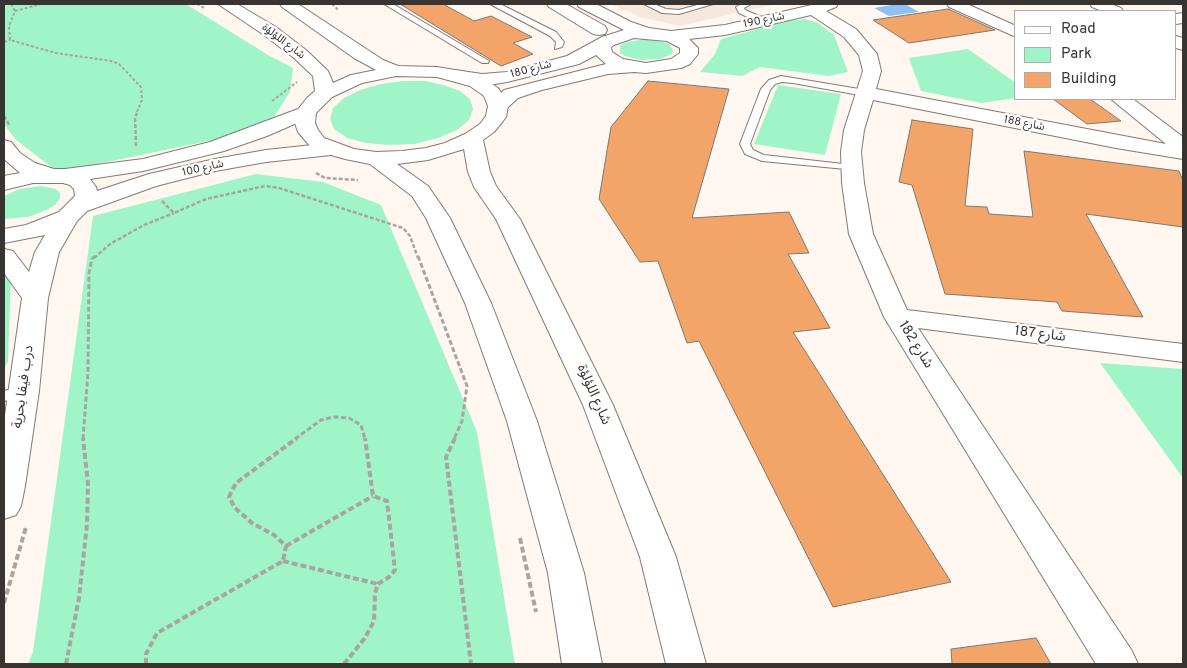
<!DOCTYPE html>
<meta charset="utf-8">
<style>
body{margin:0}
#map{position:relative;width:1187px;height:668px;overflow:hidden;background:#fff7f0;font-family:Overpass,sans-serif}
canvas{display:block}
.frame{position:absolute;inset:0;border:5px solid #373432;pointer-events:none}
.legend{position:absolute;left:1014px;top:10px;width:162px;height:90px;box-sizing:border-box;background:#fff;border:1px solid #afaead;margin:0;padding:6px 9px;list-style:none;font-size:15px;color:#373432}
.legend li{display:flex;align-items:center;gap:10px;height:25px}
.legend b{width:25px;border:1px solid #afaead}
</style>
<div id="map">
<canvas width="1187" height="668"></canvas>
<div class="frame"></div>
<ul class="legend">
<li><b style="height:6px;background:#fff"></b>Road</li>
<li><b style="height:14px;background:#a0f5c8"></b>Park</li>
<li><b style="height:14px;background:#f3a569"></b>Building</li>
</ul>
</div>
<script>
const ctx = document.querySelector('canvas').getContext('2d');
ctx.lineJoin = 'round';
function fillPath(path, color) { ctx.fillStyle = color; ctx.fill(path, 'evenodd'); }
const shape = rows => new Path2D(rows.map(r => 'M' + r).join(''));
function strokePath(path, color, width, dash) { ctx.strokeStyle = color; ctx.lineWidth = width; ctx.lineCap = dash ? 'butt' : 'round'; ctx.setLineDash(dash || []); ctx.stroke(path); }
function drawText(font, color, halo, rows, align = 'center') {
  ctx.font = font + ' Overpass,"Noto Sans Arabic",sans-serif'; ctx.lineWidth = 4.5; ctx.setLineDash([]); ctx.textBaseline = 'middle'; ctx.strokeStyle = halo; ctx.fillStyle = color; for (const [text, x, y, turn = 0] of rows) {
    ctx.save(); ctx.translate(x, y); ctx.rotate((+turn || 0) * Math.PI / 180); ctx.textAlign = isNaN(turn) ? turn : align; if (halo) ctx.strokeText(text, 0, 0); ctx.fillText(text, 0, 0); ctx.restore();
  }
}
fillPath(shape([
 [611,4,776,4,680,26,640,17]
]), '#f6e8dd');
fillPath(shape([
 [4,4,186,4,268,55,293,68,290,92,274,117,227,137,69,170,55,170,15,139,4,124],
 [805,19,818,23,834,35,848,72,829,76,760,67,742,76,700,72,715,54,721,39,787,21],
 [645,39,668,43,673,50,672,54,660,59,641,60,625,56,620,53,620,46,624,43],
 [968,49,1016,83,1016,98,981,103,921,91,909,58],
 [403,81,425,81,444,85,460,91,470,99,473,109,469,120,457,130,438,138,415,144,389,145,366,143,347,138,334,129,330,119,333,108,344,98,360,90,381,84],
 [778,85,841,94,825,155,754,144],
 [256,174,323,182,381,205,477,432,515,664,28,664,33,652,93,216],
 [41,186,56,189,60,193,60,198,56,204,49,209,28,217,4,219,4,196,19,189],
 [4,266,11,275,8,362,4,368],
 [1100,363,1183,369,1183,478]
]), '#a0f5c8');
fillPath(shape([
 [897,4,905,4,919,12,889,16,874,8]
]), '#8fbff7');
const building = shape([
 [400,4,443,4,474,21,491,16,532,37,513,43,533,54,501,66,400,4],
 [948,9,995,30,909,43,873,20,948,9],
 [648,81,729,89,692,218,789,212,809,253,788,254,830,328,793,332,951,582,833,607,699,341,687,343,658,261,640,262,599,199,611,127,648,81],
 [1053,99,1090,99,1121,121,1087,124,1053,99],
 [912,120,973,129,965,206,987,207,989,214,1033,217,1024,151,1179,171,1183,181,1183,227,1086,214,1143,317,1062,311,1057,302,945,294,912,185,899,182,912,120],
 [1036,638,1051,664,952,664,951,649,1036,638]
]);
fillPath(building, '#f3a569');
strokePath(building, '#7f7872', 1);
const lane = shape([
 [384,4,393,4,489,61,488,63,482,63,384,4],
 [490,4,500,4,556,32,564,42,562,47,555,49,556,42,550,36,490,4],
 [644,4,654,4,666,9,679,10,701,4,713,4,679,14,662,13,644,4],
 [741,4,751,4,744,8,745,10,766,19,766,23,760,23,739,13,736,7,741,4],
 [781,76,865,90,870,93,865,96,793,83,782,82,775,84,770,90,750,144,753,150,764,155,852,165,857,168,856,170,762,161,745,154,740,144,761,89,769,80,781,76],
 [24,386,29,387,31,391,29,395,4,401,4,391,24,386]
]);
const street = shape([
 [547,4,566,4,605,26,607,30,605,34,599,35,593,34,549,7,547,4],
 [577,4,596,4,631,22,649,28,671,31,725,25,816,4,838,4,836,7,826,11,856,29,877,54,881,71,876,89,1166,144,1111,99,1133,99,1183,137,1183,159,1116,148,873,100,864,130,861,152,864,183,873,234,907,310,1183,344,1183,362,918,328,1132,651,1138,664,1096,664,884,317,849,234,842,183,841,152,844,130,863,71,859,55,844,37,811,15,725,35,689,39,698,48,698,54,690,64,681,68,646,73,634,72,608,74,542,90,518,98,505,110,498,112,491,110,488,106,504,90,606,64,596,55,579,64,507,82,482,86,449,79,446,75,449,71,455,70,482,74,507,72,567,56,602,37,624,30,579,7,577,4],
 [634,38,667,41,680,48,680,53,671,59,646,63,623,59,612,52,611,47,614,45,634,38],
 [947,4,967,4,1016,26,1016,37,949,7,947,4],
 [1090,4,1111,4,1121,8,1123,11,1102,11,1092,7,1090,4],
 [1183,13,1183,23,1176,24,1176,14,1183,13],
 [1176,36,1183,38,1183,50,1176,48,1176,36],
 [306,106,313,108,316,112,313,116,267,136,224,151,143,171,90,179,96,187,97,191,149,174,215,159,266,150,331,143,338,145,341,149,338,153,331,155,266,162,215,171,156,186,87,211,77,221,59,252,48,298,39,391,25,486,21,506,16,515,4,519,4,422,22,298,4,273,4,249,13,251,29,272,35,252,45,235,4,243,4,229,26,225,59,212,75,196,74,189,70,185,63,183,33,183,4,190,4,176,20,173,4,159,4,140,11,142,20,153,35,163,54,169,65,169,143,159,210,142,306,106]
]);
const secondary = shape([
 [218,4,237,4,276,27,306,50,328,71,333,83,351,75,376,70,354,58,282,7,280,4,298,4,383,60,398,66,437,67,461,71,484,78,499,89,508,106,506,117,503,121,494,132,483,140,490,172,496,186,520,219,613,405,676,557,706,664,666,664,640,557,583,405,496,219,474,187,468,172,464,149,428,160,397,164,428,186,450,218,491,303,537,421,584,573,602,664,562,664,548,573,507,421,465,303,426,218,412,196,370,164,345,159,324,153,310,146,298,132,295,123,296,112,307,98,315,91,313,76,294,58,264,35,218,4],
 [396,76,437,77,470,86,484,96,488,106,486,116,480,124,465,134,445,143,426,148,402,151,376,152,354,149,324,138,318,130,315,123,316,113,332,97,362,83,396,76]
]);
strokePath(lane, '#827b75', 2);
strokePath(street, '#827b75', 2);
strokePath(secondary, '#827b75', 2);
strokePath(shape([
 [11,4,15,11,9,26,10,40,56,53,111,61,119,64,141,87,142,100,136,114],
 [197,4,204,8],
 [332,4,338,10],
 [15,11,41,4],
 [4,42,10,40],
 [272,101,297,82]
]), '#aaa4a0', 2, [3, 2]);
strokePath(shape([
 [4,116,10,126],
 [136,146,135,117,137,113],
 [316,173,325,178,358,180],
 [162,201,174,213,206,199,265,186,279,188,403,228,410,236,418,258],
 [94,258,110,244,144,225,174,213]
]), '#aaa4a0', 2.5, [4, 2]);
strokePath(shape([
 [418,256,467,386,462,421,454,439],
 [83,439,88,372,89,273,92,259,95,256],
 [295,439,321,420,334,417,349,418,361,425,365,439]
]), '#aaa4a0', 3, [5, 2.5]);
strokePath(shape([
 [455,438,446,457,471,664],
 [520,538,536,612],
 [286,546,373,496],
 [283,561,378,584],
 [4,603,26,527],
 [66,664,79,598,87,524,88,484,83,438],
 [146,664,146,654,157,633,283,561,286,546,274,535,252,523,235,508,229,497,236,483,297,438],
 [344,664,365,638,374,621,375,593,378,584,389,577,395,570,387,501,373,496,365,438]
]), '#aaa4a0', 4, [6, 3]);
fillPath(lane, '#fff');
fillPath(street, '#fff');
fillPath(secondary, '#fff');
drawText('11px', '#373432', '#fff', [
 ["شارع 190",764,21,-12],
 ["شارع اللؤلؤة",283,42,37],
 ["شارع 180",531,70,-15],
 ["شارع 188",1024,124,11],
 ["شارع 100",203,169,-13]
]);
drawText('14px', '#373432', '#fff', [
 ["شارع 187",1040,335,7],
 ["شارع 182",915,345,58],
 ["درب فيفا بحرية",24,387,-82],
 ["شارع اللؤلؤة",593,395,66]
]);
</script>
